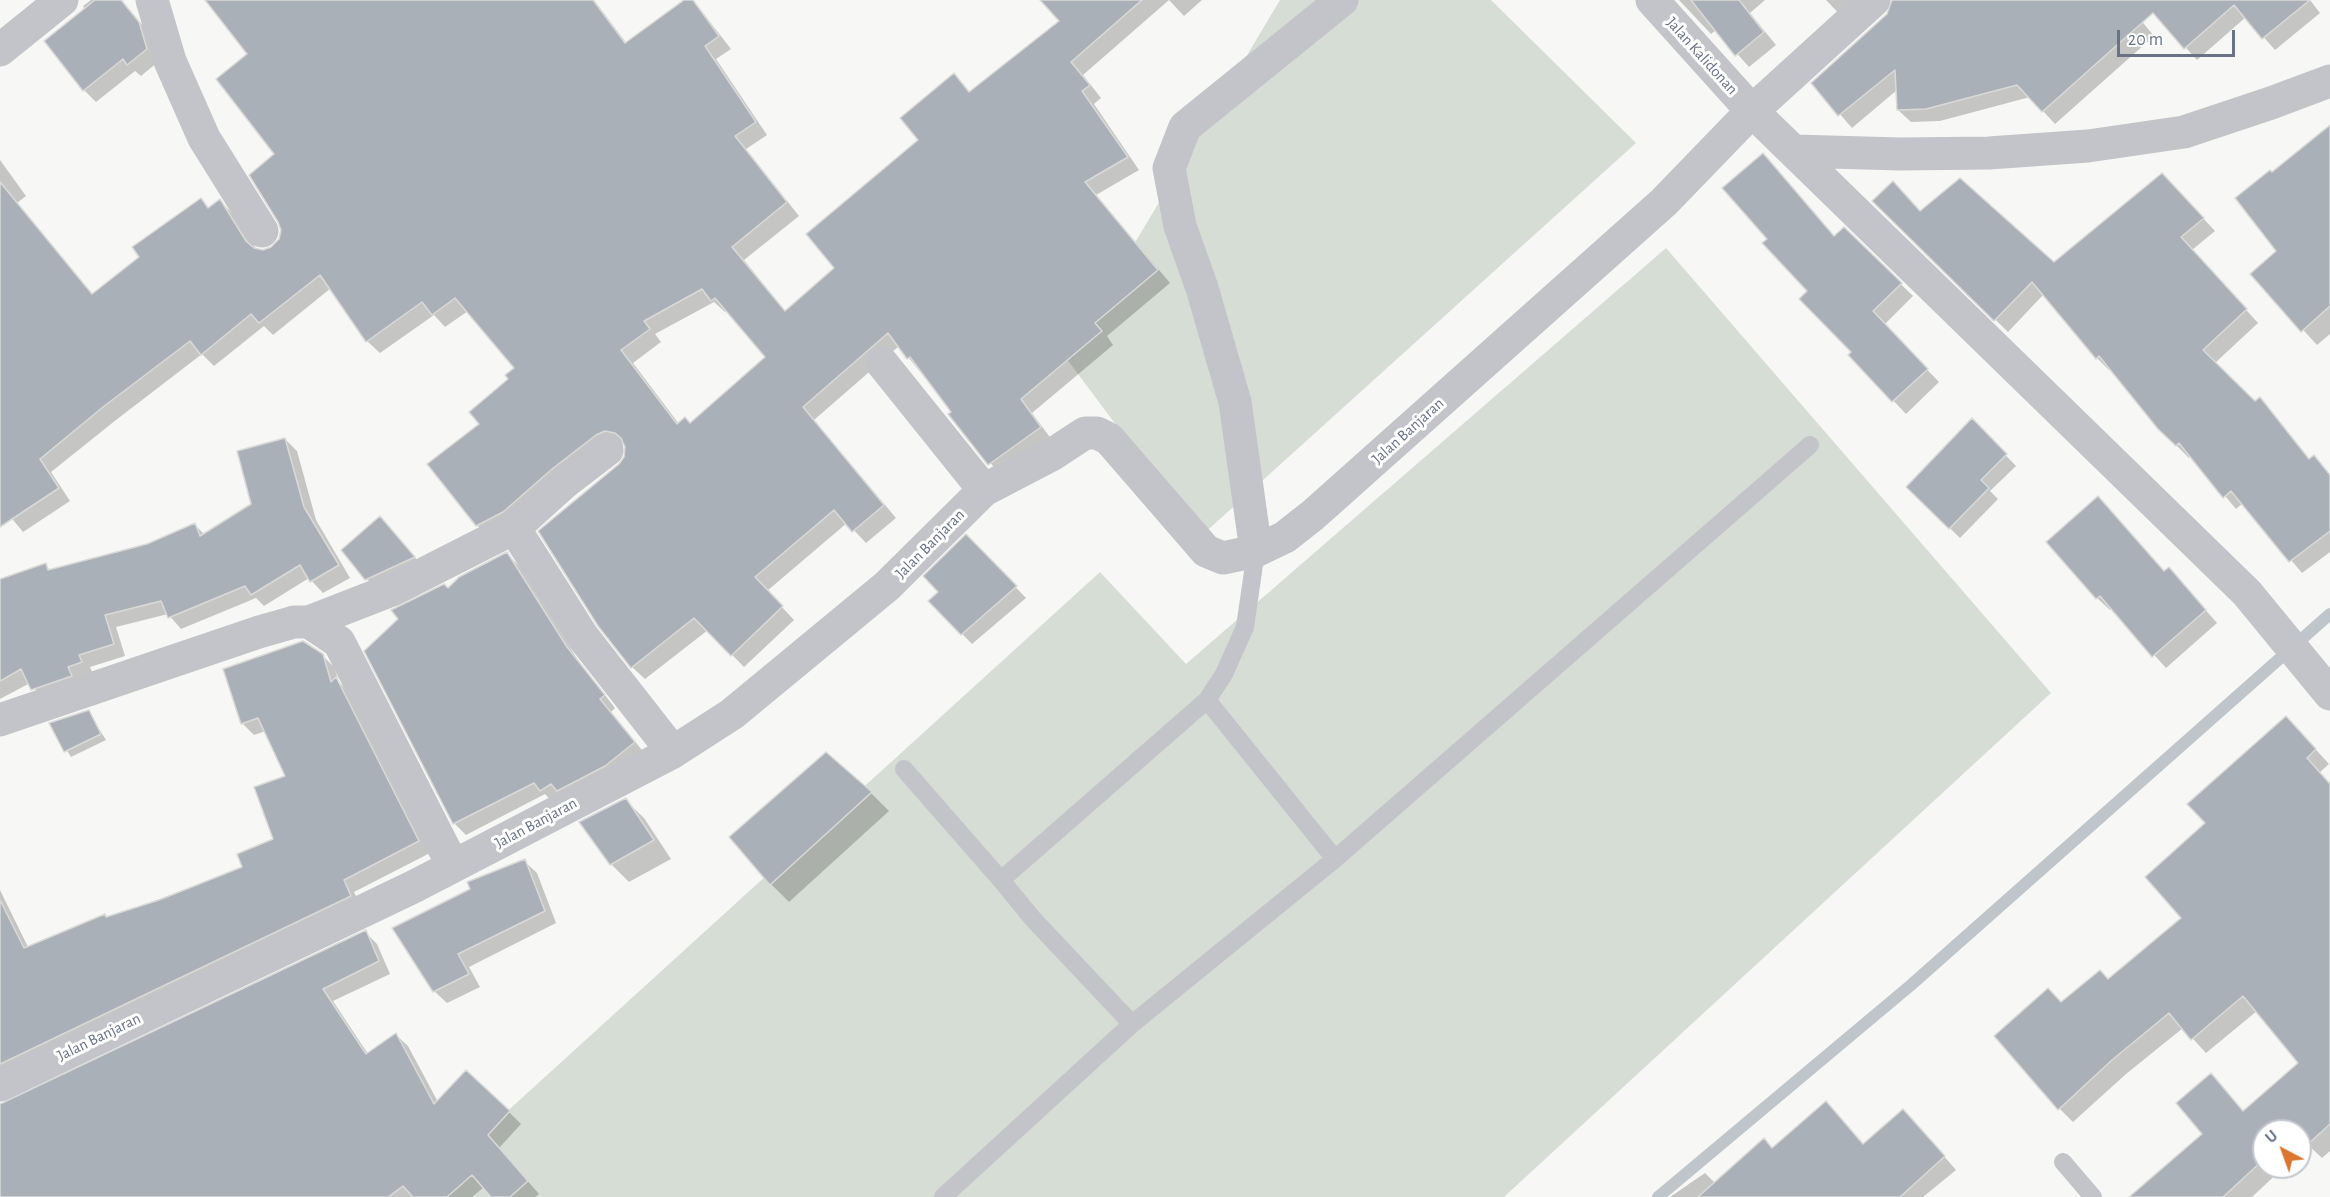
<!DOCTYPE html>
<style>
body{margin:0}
#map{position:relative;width:2330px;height:1197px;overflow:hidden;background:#f7f8f5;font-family:"Alegreya Sans",sans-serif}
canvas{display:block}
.north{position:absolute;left:2252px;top:1119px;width:60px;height:60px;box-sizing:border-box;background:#fff;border:2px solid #c3c7ce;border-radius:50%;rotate:319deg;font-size:16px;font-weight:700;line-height:24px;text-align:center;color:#687385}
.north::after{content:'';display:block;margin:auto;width:21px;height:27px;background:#db7632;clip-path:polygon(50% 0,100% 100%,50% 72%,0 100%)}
.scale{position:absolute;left:2117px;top:30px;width:118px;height:27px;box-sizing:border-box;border:3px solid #687385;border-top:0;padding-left:8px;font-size:18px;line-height:21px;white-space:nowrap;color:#687385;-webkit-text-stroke:4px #fff;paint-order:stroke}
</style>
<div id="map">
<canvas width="2330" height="1197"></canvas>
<div class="north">U</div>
<div class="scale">20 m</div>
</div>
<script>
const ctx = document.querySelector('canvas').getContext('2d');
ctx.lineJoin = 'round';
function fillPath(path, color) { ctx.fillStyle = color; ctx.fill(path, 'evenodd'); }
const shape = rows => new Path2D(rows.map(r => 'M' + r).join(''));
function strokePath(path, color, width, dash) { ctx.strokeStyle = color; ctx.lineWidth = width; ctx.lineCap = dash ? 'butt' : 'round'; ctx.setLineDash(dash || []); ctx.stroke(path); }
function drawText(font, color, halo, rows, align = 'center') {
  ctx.font = font + ' "Alegreya Sans",sans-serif'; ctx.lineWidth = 6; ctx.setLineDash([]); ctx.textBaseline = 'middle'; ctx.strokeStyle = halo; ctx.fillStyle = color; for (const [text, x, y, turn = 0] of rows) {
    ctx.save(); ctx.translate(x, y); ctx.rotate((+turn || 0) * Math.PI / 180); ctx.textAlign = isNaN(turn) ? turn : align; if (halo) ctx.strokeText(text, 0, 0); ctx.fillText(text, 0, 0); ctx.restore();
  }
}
fillPath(shape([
 [1280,0,1491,0,1636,143,1200,537,1066,358],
 [1666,248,2051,693,1504,1197,413,1197,1100,572,1186,664]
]), '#d6ddd5');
fillPath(shape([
 [91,0,122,0,151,36,158,62,141,76,135,71,96,102,84,90,85,10,83,6],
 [207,0,594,0,627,44,687,0,693,0,731,49,716,59,767,135,746,149,799,216,744,260,786,312,836,268,920,140,954,75,971,93,1061,22,1042,0,1169,0,1083,75,1101,98,1094,104,1139,170,1096,195,1170,283,1107,336,1113,345,1032,413,1052,440,1002,477,950,414,953,412,899,346,814,420,896,518,866,543,847,523,767,591,794,620,744,667,708,630,645,679,632,667,620,465,626,457,626,445,618,443,490,538,477,525,481,424,516,368,468,311,445,327,434,315,380,353,367,341,331,288,273,335,264,326,214,366,202,354,116,420,51,472,70,501,23,532,0,504,0,160,26,196,17,203,93,295,141,257,200,200,209,209,220,201,232,213,257,250,263,251,273,248,280,241,282,231,276,155,249,54],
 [714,302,725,312,727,310,767,357,690,425,679,424,633,363,661,342,655,334],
 [1169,0,1202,0,1184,16],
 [1679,0,1765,0,1750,13,1776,45,1749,67,1716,30,1711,34],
 [1826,0,1875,0,1848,23],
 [1894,0,2124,0,2154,36,2055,124,2030,97,1940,121,1911,122,1898,110,1897,90,1852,128,1813,83,1888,15],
 [2143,0,2310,0,2320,13,2275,50,2246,17,2197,60],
 [2330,127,2330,334,2317,345,2252,274,2278,251,2272,174],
 [1775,168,1835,237,1844,229,1913,296,1884,325,1939,382,1906,414,1850,355,1853,352,1769,239],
 [2174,187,2215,231,2192,250,2258,323,2215,363,2255,403,2260,399,2310,460,2314,457,2330,474,2330,552,2302,573,2243,503,2236,509,2191,455,2189,458,2159,428,2111,369,2109,370,2097,358,2044,294,2008,332,1874,201,1921,213,2054,264],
 [1972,420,2016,466,1990,491,1998,499,1960,538,1908,487],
 [285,439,297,451,316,520,350,578,323,593,309,578,264,606,256,598,181,629,168,614,116,627,125,656,90,667,93,674,45,701,30,683,0,699,0,581,45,565,51,571,148,545,195,525,205,535,253,505],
 [380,518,426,570,379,591,367,579],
 [966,536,1026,598,972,644,930,601,940,592],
 [2048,542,2165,573,2181,582,2217,623,2166,668,2112,608,2110,610,2097,598],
 [507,554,519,566,578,660,615,708,611,712,646,755,552,802,545,794,466,835,454,823,448,590],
 [322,655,334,667,339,682,347,691,430,853,354,892,362,908,0,1083,0,890,28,947,244,868,274,840,288,776,266,731,254,735,242,723],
 [88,711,106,740,71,757,51,724],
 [2300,732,2329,764,2319,773,2330,785,2330,1151,2322,1158,2308,1145,2300,1152,2300,1131,2264,1131,2264,1167,2284,1167,2252,1197,2153,1197,2204,1134,2211,1075,2244,1112,2300,1064,2257,1011,2206,1053,2183,1028,2126,1074,2073,1122,2060,1109,2061,1003,2109,980,2183,918,2207,823],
 [871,793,889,811,789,902,771,884],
 [625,800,644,818,671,859,629,882,611,864],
 [524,861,537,873,556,923,469,967,480,987,447,1003,434,991,395,929],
 [365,932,377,944,390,974,333,1001,368,1054,396,1035,408,1046,438,1102,509,1112,521,1124,499,1148,539,1194,535,1197,493,1197,484,1187,472,1197,0,1197,0,1105],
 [1838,1116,1864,1145,1915,1123,1956,1170,1923,1197,1670,1197,1705,1173,1715,1183]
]), '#0003');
strokePath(shape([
 [1658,1197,1911,985,2330,614]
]), '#bec5cb', 12);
const building = shape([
 [95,0,121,0,139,22,147,49,127,65,123,59,83,91,44,41,95,0],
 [205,0,593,0,625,43,684,0,693,0,719,36,705,46,756,122,735,136,787,202,732,247,785,311,834,268,806,234,918,140,900,118,954,73,969,92,1059,21,1040,0,1142,0,1071,62,1090,85,1082,91,1128,157,1085,182,1158,270,1095,323,1102,331,1021,399,1041,427,988,465,948,414,951,412,910,357,907,359,888,333,803,407,884,505,852,532,834,510,755,577,783,606,731,656,694,618,631,668,598,626,538,531,619,464,624,457,625,447,621,438,615,433,605,431,596,435,552,469,503,512,476,526,427,464,479,424,469,412,508,379,505,375,514,368,455,298,432,315,422,302,366,342,320,275,259,323,251,314,201,355,190,341,103,407,40,459,59,488,0,527,0,182,92,294,139,257,132,247,201,198,208,208,220,199,246,241,254,248,263,250,271,247,279,239,281,230,278,222,249,175,274,154,216,79,247,54,205,0],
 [702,289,711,301,715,298,765,357,690,423,685,417,677,424,621,350,650,329,644,321,702,289],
 [1691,0,1739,0,1764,32,1735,56,1691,0],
 [1892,0,2310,0,2262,39,2234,5,2184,49,2153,13,2042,112,2017,85,1926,109,1897,110,1895,70,1838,116,1811,83,1887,14,1892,0],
 [2330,125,2330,306,2301,332,2250,274,2276,251,2235,198,2270,170,2272,172,2330,125],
 [1763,153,1834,236,1844,227,1902,283,1873,311,1928,369,1892,402,1848,355,1851,352,1799,299,1807,291,1762,243,1767,239,1722,188,1763,153],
 [2162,173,2204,218,2181,237,2247,309,2203,350,2255,401,2260,397,2309,459,2314,455,2330,475,2330,531,2289,562,2231,491,2223,498,2179,443,2176,446,2158,429,2099,356,2096,359,2032,282,1994,321,1872,201,1893,181,1920,211,1960,178,2054,262,2162,173],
 [1972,418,2007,454,1981,480,1989,488,1949,529,1906,487,1972,418],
 [285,438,304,507,339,565,310,582,300,565,251,595,245,586,168,618,161,601,105,615,114,644,79,655,82,662,68,667,72,676,31,690,21,669,0,681,0,579,46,563,48,570,147,544,195,523,200,536,251,504,237,451,285,438],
 [2098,496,2164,571,2169,567,2206,610,2152,657,2100,596,2096,599,2046,542,2098,496],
 [380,516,415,557,365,580,341,550,380,516],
 [966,534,1017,586,961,635,928,601,938,592,923,576,966,534],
 [507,552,567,647,605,695,600,699,635,742,605,766,557,791,551,784,540,791,534,783,453,824,364,651,398,619,391,610,444,584,448,588,459,577,507,552],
 [303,641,323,654,331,682,336,677,419,841,344,880,351,896,0,1064,0,900,24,948,105,914,106,917,159,900,242,867,237,854,273,839,254,787,285,776,258,718,241,724,223,669,303,641],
 [89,710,101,734,64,752,49,723,89,710],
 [2286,716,2316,749,2307,758,2330,784,2330,1124,2307,1145,2300,1138,2300,1131,2264,1131,2264,1159,2223,1197,2129,1197,2202,1134,2176,1103,2211,1073,2243,1111,2298,1063,2243,996,2191,1040,2169,1013,2112,1060,2058,1110,1994,1036,2048,988,2061,1002,2100,970,2108,979,2181,918,2145,877,2205,823,2187,804,2286,716],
 [826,752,872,792,770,885,729,837,826,752],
 [626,798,654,840,610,865,579,822,626,798],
 [525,859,545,911,458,954,469,974,433,992,392,928,470,889,467,882,525,859],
 [366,930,379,961,323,989,366,1054,396,1033,434,1104,466,1070,510,1111,488,1135,528,1181,510,1197,491,1197,472,1175,447,1197,413,1197,403,1186,388,1197,0,1197,0,1104,366,930],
 [1826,1101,1863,1144,1903,1109,1945,1156,1900,1197,1698,1197,1764,1138,1772,1148,1826,1101]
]);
fillPath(building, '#aab0b7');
strokePath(building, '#d9d9d8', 1.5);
strokePath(shape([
 [1207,700,1335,859],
 [904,769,1001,880],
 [1132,1024,1033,919,1001,880,1207,700,1224,674,1245,627,1256,551],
 [2063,1162,2093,1197],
 [943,1197,1132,1024,1335,859,1810,445]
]), '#c2c4c9', 18);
strokePath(shape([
 [152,0,170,61,204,138,262,231],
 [1652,0,1752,111,2247,593,2330,694],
 [0,50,62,0],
 [1795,151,1900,154,1989,153,2088,146,2184,132,2271,103,2330,81],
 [882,363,984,490],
 [514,528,583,637,673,752],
 [1256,551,1235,402,1202,288,1180,226,1169,168,1185,127,1342,0],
 [309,622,394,589,514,528,564,483,607,450],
 [0,720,259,632,294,622,309,622,339,642,453,866],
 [0,1085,415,886,673,752,732,714,887,586,984,490,1053,454,1085,433,1097,433,1109,439,1206,551,1223,558,1256,551,1285,537,1313,515,1664,202,1752,111,1874,0]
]), '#c2c4c9', 33);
drawText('16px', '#687385', '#fff', [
 ["Jalan Kalidonan",1702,56,48],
 ["Jalan Banjaran",1408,431,-42],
 ["Jalan Banjaran",930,544,-45],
 ["Jalan Banjaran",536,823,-28],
 ["Jalan Banjaran",99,1037,-26]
]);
</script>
